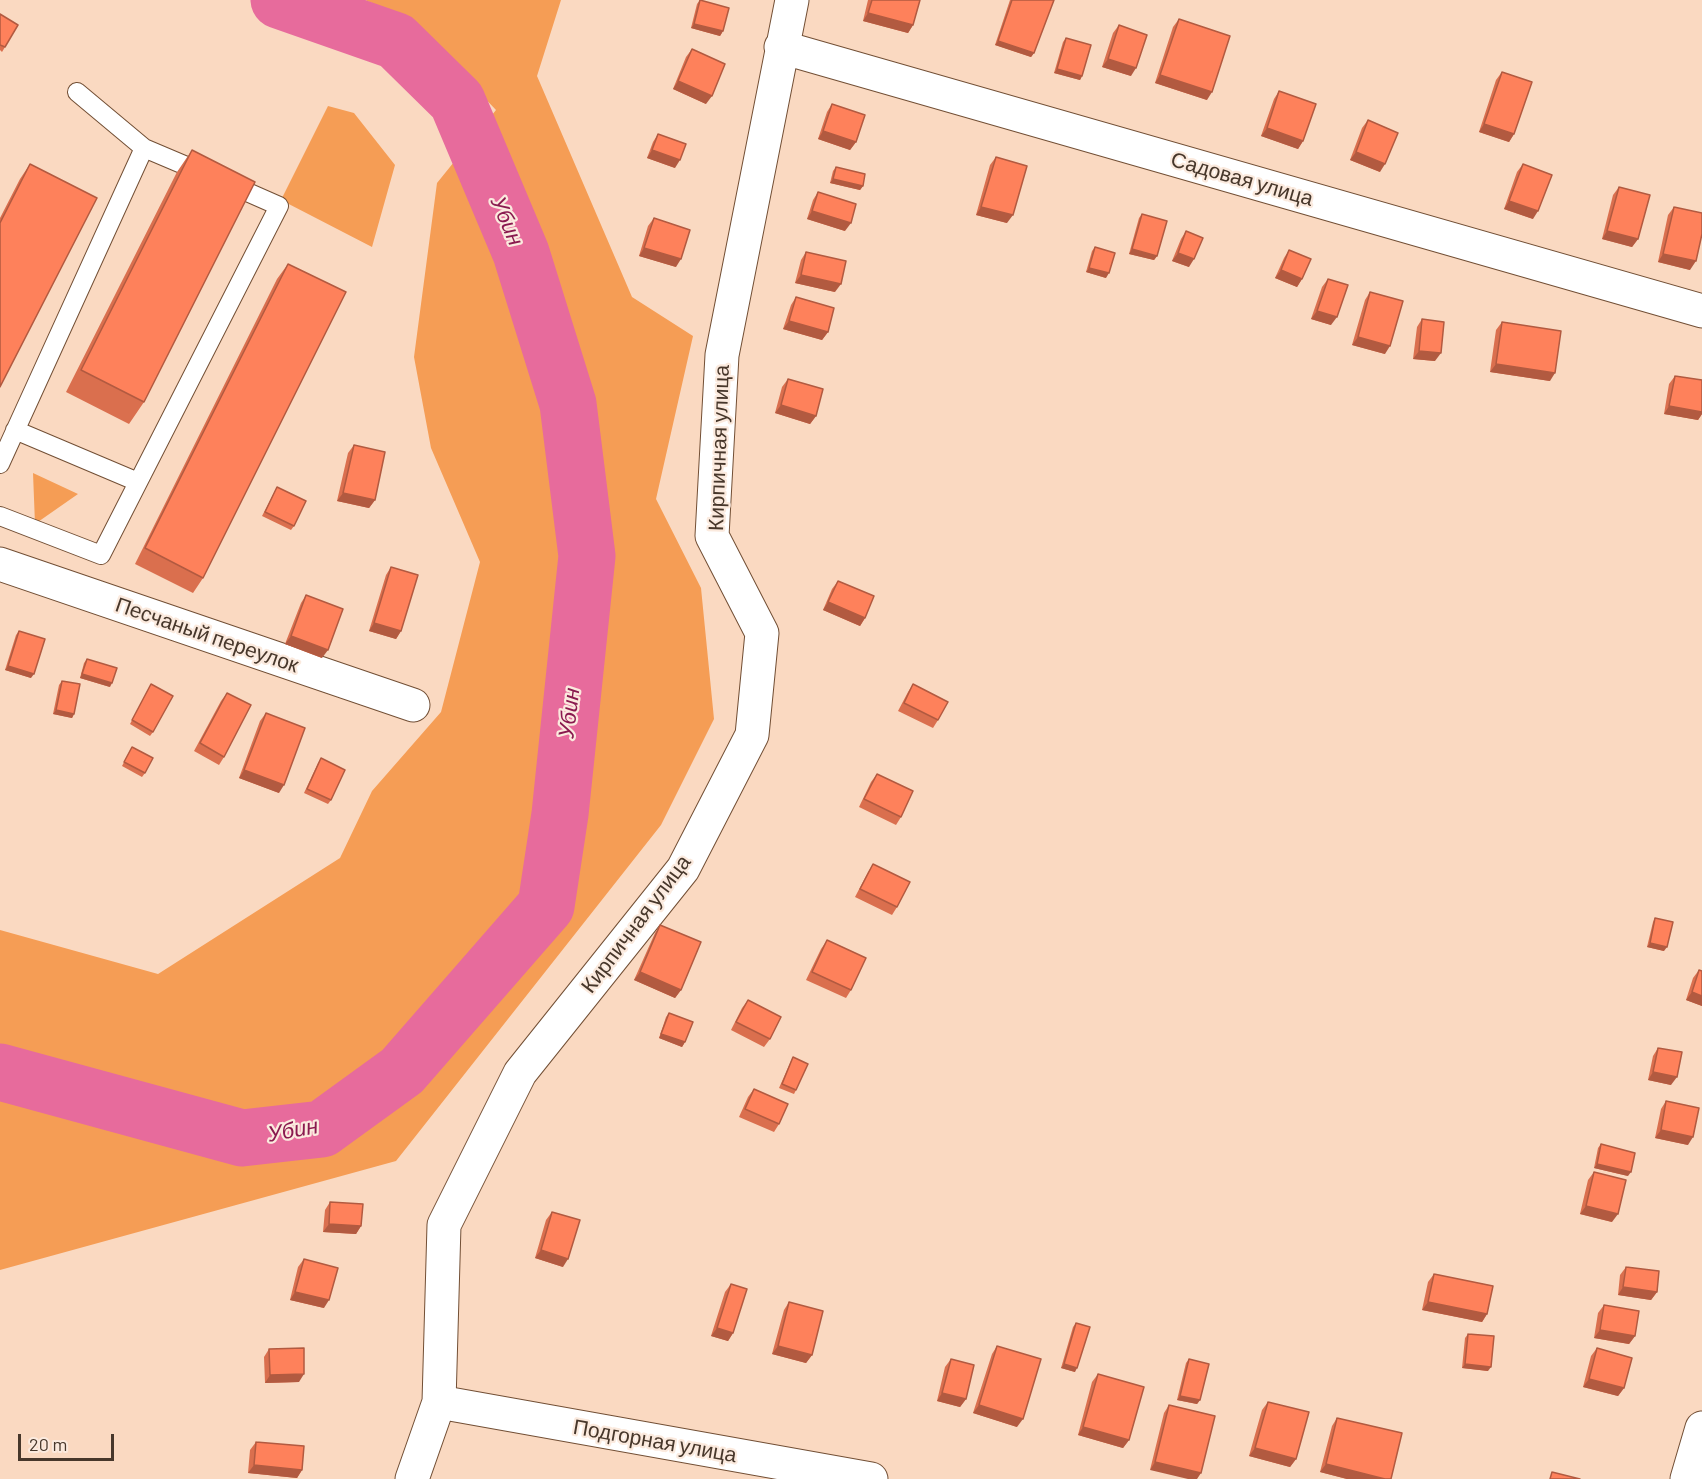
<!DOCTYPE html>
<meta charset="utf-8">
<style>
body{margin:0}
#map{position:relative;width:1702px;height:1479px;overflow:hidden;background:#fad9c1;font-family:Barlow,sans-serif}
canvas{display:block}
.scale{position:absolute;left:18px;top:1434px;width:96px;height:27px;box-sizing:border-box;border:3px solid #47372b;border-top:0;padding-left:8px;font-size:18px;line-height:21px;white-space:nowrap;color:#47372b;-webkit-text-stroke:4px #fbeade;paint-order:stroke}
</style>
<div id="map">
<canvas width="1702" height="1479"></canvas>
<div class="scale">20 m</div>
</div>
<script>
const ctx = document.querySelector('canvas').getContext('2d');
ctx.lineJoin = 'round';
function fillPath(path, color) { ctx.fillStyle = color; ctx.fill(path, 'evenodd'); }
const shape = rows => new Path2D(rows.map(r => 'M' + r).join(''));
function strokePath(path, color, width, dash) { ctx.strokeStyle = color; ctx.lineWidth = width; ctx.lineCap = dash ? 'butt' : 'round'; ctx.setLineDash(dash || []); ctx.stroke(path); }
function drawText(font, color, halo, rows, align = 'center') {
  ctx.font = font + ' Barlow,sans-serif'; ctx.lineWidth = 4.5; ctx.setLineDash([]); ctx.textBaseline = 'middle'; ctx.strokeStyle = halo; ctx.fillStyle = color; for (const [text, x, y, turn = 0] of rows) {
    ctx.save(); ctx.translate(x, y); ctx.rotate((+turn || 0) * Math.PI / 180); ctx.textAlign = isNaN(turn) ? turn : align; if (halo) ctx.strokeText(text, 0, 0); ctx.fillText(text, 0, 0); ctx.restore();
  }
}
fillPath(shape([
 [365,0,561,0,537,76,632,297,693,336,656,499,701,588,714,719,661,825,396,1161,0,1270,0,930,158,974,340,858,372,791,441,712,480,562,431,448,414,357,437,183,496,110,409,19],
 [328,106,354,113,395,165,372,247,281,200],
 [33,473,78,494,35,524]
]), '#f59d55');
strokePath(shape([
 [0,1072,242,1138,322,1129,402,1071,546,906,560,814,587,556,568,404,521,253,457,101,396,41,279,0]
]), '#e76b9c', 57);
const service = shape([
 [77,92,144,148],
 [15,430,138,482],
 [0,464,144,148,203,173],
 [0,516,101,555,279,206,229,184]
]);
const minor = shape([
 [781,47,1702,311],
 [0,564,413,705],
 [439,1402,871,1479],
 [412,1479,439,1402,444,1225,520,1073,683,869,752,735,762,633,712,536,722,355,792,0],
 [1687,1479,1702,1428]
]);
strokePath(service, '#724f35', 20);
strokePath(minor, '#724f35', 35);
strokePath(service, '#fff', 18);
strokePath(minor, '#fff', 33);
fillPath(shape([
 [700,0,723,31,720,36,691,28,697,4],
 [868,0,920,0,913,25,908,33,863,21],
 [1010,0,1054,0,1034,53,1031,57,995,45],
 [0,14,5,47,2,52,0,50],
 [1179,19,1207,100,1155,83,1173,27],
 [1119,25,1131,76,1102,67,1113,33],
 [1066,38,1082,76,1080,80,1054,73,1063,42],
 [692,49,706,104,673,89,686,57],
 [1502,72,1514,134,1509,142,1479,132,1496,80],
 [1279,91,1303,141,1298,149,1261,136,1274,99],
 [832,104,856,142,850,150,818,139,827,112],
 [1368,120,1380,172,1350,160,1362,128],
 [658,134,675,168,647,158,653,142],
 [192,150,144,402,129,424,66,392,177,172],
 [996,157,1007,223,976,215,990,165],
 [30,164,0,387,0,218,20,179],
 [1523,164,1533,219,1504,209,1517,172],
 [836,167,863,186,860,190,830,183,833,171],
 [1619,187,1638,239,1632,247,1602,239,1613,195],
 [818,192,845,231,807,219,813,200],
 [1674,207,1690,270,1658,262,1668,215],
 [1142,214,1157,256,1154,260,1129,254,1139,218],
 [654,218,676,267,639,256,648,226],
 [1186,231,1189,267,1172,261,1181,239],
 [1095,247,1106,278,1086,272,1092,251],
 [1289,250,1302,279,1297,287,1275,278,1284,258],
 [806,252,835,292,795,283,801,260],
 [288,264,203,578,193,593,135,564,277,279],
 [1328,279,1331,325,1311,319,1322,287],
 [1370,292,1385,354,1352,345,1365,300],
 [796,297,828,332,822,340,783,329,791,305],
 [1422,319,1435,361,1413,359,1417,327],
 [1502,322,1550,381,1490,372,1496,330],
 [1675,376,1702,380,1702,414,1698,420,1664,414,1669,384],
 [788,379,816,416,810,424,775,413,782,387],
 [354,445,375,500,369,508,337,501,348,453],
 [277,487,294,526,291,530,262,516],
 [391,567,401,631,396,639,369,631,386,575],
 [838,581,865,618,860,626,823,610,832,589],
 [306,595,322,658,285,644,301,603],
 [19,631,31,678,5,670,16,635],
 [87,659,110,687,80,678,84,663],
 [62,681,74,714,72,718,53,714,59,685],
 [151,684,153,732,150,736,130,724],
 [913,684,938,720,933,728,898,711,908,692],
 [227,693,224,757,219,765,194,751,221,701],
 [266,713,279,793,239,778,260,721],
 [132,747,145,773,142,777,122,766],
 [321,758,331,800,328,804,304,793,318,763],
 [877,774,901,817,896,825,859,807,871,782],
 [873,864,897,907,892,915,855,897,868,872],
 [1655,918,1664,951,1647,947,1653,922],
 [660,925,681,990,675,998,634,980,655,933],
 [827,940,851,990,846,998,806,980,821,949],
 [1699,970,1702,1006,1686,1000,1693,978],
 [748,1000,770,1039,764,1047,731,1030,742,1008],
 [669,1013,685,1042,682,1047,659,1038,666,1017],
 [1658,1048,1671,1085,1648,1080,1653,1056],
 [793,1057,796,1090,794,1094,779,1088,791,1061],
 [754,1089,779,1124,774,1132,739,1117,748,1097],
 [1666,1101,1688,1145,1655,1138,1661,1109],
 [1601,1144,1628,1176,1594,1168,1598,1148],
 [1594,1172,1612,1222,1580,1214,1588,1180],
 [330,1202,361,1226,356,1234,323,1232,325,1210],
 [552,1212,563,1267,535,1258,546,1220],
 [304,1259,324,1308,290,1300,298,1267],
 [1626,1267,1657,1292,1651,1300,1618,1295,1620,1275],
 [1434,1274,1487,1314,1482,1322,1422,1310,1428,1282],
 [731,1284,733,1333,728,1341,711,1336,725,1292],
 [789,1302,812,1355,806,1363,772,1354,784,1310],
 [1604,1305,1635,1336,1629,1344,1594,1338,1598,1313],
 [1076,1323,1075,1372,1061,1368,1073,1327],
 [1468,1334,1488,1371,1462,1368,1465,1338],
 [997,1346,1017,1427,973,1413,992,1354],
 [1597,1348,1624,1388,1618,1396,1583,1387,1591,1356],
 [269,1349,299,1382,265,1383,264,1357],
 [951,1359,966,1399,960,1407,937,1401,945,1367],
 [1189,1359,1200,1400,1197,1404,1177,1400,1186,1363],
 [1098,1374,1129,1440,1123,1448,1078,1435,1092,1382],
 [1268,1402,1296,1459,1290,1467,1249,1456,1262,1410],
 [1169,1405,1215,1416,1150,1470,1164,1413],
 [1337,1418,1391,1479,1347,1479,1320,1472,1332,1426],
 [256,1442,302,1470,297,1478,248,1473,250,1450]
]), '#da6f4e');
fillPath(shape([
 [868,13,913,25,908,33,863,21],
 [694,24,723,31,720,36,691,28],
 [998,41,1034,53,1031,57,995,45],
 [1108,59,1136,68,1131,76,1102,67],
 [1057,69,1082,76,1080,80,1054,73],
 [1160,75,1212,92,1207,100,1155,83],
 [678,81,712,96,706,104,673,89],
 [1484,124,1514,134,1509,142,1479,132],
 [1267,128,1303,141,1298,149,1261,136],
 [823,131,856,142,850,150,818,139],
 [652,150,680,160,675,168,647,158],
 [1356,152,1385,164,1380,172,1350,160],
 [833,179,863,186,860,190,830,183],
 [1509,201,1538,211,1533,219,1504,209],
 [981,207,1013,215,1007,223,976,215],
 [812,211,851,223,845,231,807,219],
 [1607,231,1638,239,1632,247,1602,239],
 [644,248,681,259,676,267,639,256],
 [1132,249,1157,256,1154,260,1129,254],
 [1178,253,1194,259,1189,267,1172,261],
 [1663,254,1696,261,1690,270,1658,262],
 [1089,268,1109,273,1106,278,1086,272],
 [1281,270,1302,279,1297,287,1275,278],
 [801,275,841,284,835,292,795,283],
 [1317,311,1337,317,1331,325,1311,319],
 [789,321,828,332,822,340,783,329],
 [1358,337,1390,346,1385,354,1352,345],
 [1419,351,1441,353,1435,361,1413,359],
 [1496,364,1555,373,1550,381,1490,372],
 [781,405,816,416,810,424,775,413],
 [1669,406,1702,412,1702,414,1698,420,1664,414],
 [343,493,375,500,369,508,337,501],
 [828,602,865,618,860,626,823,610],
 [374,623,401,631,396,639,369,631],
 [291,636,328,650,322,658,285,644],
 [8,666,34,674,31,678,5,670],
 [82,674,112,683,110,687,80,678],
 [56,710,74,714,72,718,53,714],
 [244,770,284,785,279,793,239,778],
 [1650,943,1667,947,1664,951,1647,947],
 [640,972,681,990,675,998,634,980],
 [1692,992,1702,996,1702,1006,1686,1000],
 [661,1034,685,1042,682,1047,659,1038],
 [1653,1072,1677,1077,1671,1085,1648,1080],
 [1661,1130,1693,1137,1688,1145,1655,1138],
 [1597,1164,1631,1172,1628,1176,1594,1168],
 [1586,1206,1618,1214,1612,1222,1580,1214],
 [329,1224,361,1226,356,1234,323,1232],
 [541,1250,568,1259,563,1267,535,1258],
 [1623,1287,1657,1292,1651,1300,1618,1295],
 [295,1292,329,1300,324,1308,290,1300],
 [1428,1302,1487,1314,1482,1322,1422,1310],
 [717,1328,733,1333,728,1341,711,1336],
 [1600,1330,1635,1336,1629,1344,1594,1338],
 [778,1346,812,1355,806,1363,772,1354],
 [1064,1364,1077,1368,1075,1372,1061,1368],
 [1465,1364,1491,1367,1488,1371,1462,1368],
 [304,1374,299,1382,265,1383,270,1375],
 [1589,1379,1624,1388,1618,1396,1583,1387],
 [942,1393,966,1399,960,1407,937,1401],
 [1180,1396,1200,1400,1197,1404,1177,1400],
 [979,1405,1023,1419,1017,1427,973,1413],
 [1083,1427,1129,1440,1123,1448,1078,1435],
 [1255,1448,1296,1459,1290,1467,1249,1456],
 [1155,1462,1201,1473,1197,1479,1188,1479,1150,1470],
 [1326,1464,1385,1479,1347,1479,1320,1472],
 [254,1465,302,1470,297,1478,248,1473]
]), '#b25a40');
const building = shape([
 [700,0,729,8,723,31,694,24,700,0],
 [872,0,920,0,913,25,868,13,872,0],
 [1012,0,1054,0,1034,53,998,41,1012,0],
 [0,14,18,25,5,47,0,45,0,14],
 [1179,19,1230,36,1212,92,1160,75,1179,19],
 [1119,25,1147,35,1136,68,1108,59,1119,25],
 [1066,38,1091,45,1082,76,1057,69,1066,38],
 [692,49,725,64,712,96,678,81,692,49],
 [1502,72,1532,82,1514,134,1484,124,1502,72],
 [1279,91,1316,104,1303,141,1267,128,1279,91],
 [832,104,865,115,856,142,823,131,832,104],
 [1368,120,1398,133,1385,164,1356,152,1368,120],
 [658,134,686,144,680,160,652,150,658,134],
 [192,150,255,182,144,402,81,370,192,150],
 [996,157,1027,166,1013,215,981,207,996,157],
 [30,164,97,198,0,387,0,223,30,164],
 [1523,164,1552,175,1538,211,1509,201,1523,164],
 [836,167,865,174,863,186,833,179,836,167],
 [1619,187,1650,195,1638,239,1607,231,1619,187],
 [818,192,856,204,851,223,812,211,818,192],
 [1674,207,1702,213,1702,234,1696,261,1663,254,1674,207],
 [1142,214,1167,221,1157,256,1132,249,1142,214],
 [654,218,690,230,681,259,644,248,654,218],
 [1186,231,1203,238,1194,259,1178,253,1186,231],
 [1095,247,1115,253,1109,273,1089,268,1095,247],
 [1289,250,1311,259,1302,279,1281,270,1289,250],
 [806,252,846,261,841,284,801,275,806,252],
 [288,264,346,292,203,578,145,548,288,264],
 [1328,279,1348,285,1337,317,1317,311,1328,279],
 [1370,292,1403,301,1390,346,1358,337,1370,292],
 [796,297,834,308,828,332,789,321,796,297],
 [1422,319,1444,322,1441,353,1419,351,1422,319],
 [1502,322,1561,331,1555,373,1496,364,1502,322],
 [1675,376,1702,380,1702,412,1669,406,1675,376],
 [788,379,823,389,816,416,781,405,788,379],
 [354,445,385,452,375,500,343,493,354,445],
 [277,487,306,501,294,526,265,512,277,487],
 [391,567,418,575,401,631,374,623,391,567],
 [838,581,874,596,865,618,828,602,838,581],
 [306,595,343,609,328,650,291,636,306,595],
 [19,631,45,639,34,674,8,666,19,631],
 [87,659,117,668,112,683,82,674,87,659],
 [62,681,80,684,74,714,56,710,62,681],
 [151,684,173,696,153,732,132,720,151,684],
 [913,684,948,702,938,720,904,703,913,684],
 [227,693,251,705,224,757,200,743,227,693],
 [266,713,305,728,284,785,244,770,266,713],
 [132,747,153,758,145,773,124,762,132,747],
 [321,758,345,770,331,800,307,789,321,758],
 [877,774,913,791,901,817,864,799,877,774],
 [873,864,910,882,897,907,860,889,873,864],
 [1655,918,1673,922,1667,947,1650,943,1655,918],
 [660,925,701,942,681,990,640,972,660,925],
 [827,940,866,958,851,990,812,972,827,940],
 [1699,970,1702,971,1702,996,1692,992,1699,970],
 [748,1000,781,1017,770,1039,736,1022,748,1000],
 [669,1013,693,1022,685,1042,661,1034,669,1013],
 [1658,1048,1682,1052,1677,1077,1653,1072,1658,1048],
 [793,1057,808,1064,796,1090,782,1084,793,1057],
 [754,1089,788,1104,779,1124,745,1109,754,1089],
 [1666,1101,1699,1108,1693,1137,1661,1130,1666,1101],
 [1601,1144,1635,1153,1631,1172,1597,1164,1601,1144],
 [1594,1172,1626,1180,1618,1214,1586,1206,1594,1172],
 [330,1202,363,1204,361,1226,329,1224,330,1202],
 [552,1212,580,1220,568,1259,541,1250,552,1212],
 [304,1259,338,1268,329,1300,295,1292,304,1259],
 [1626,1267,1659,1271,1657,1292,1623,1287,1626,1267],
 [1434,1274,1493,1286,1487,1314,1428,1302,1434,1274],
 [731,1284,747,1289,733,1333,717,1328,731,1284],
 [789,1302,823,1311,812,1355,778,1346,789,1302],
 [1604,1305,1639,1311,1635,1336,1600,1330,1604,1305],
 [1076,1323,1090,1327,1077,1368,1064,1364,1076,1323],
 [1468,1334,1494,1336,1491,1367,1465,1364,1468,1334],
 [997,1346,1041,1359,1023,1419,979,1405,997,1346],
 [304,1348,304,1374,270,1375,269,1349,304,1348],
 [1597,1348,1632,1358,1624,1388,1589,1379,1597,1348],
 [951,1359,974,1365,966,1399,942,1393,951,1359],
 [1189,1359,1209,1364,1200,1400,1180,1396,1189,1359],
 [1098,1374,1144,1387,1129,1440,1083,1427,1098,1374],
 [1268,1402,1309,1412,1296,1459,1255,1448,1268,1402],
 [1169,1405,1215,1416,1201,1473,1155,1462,1169,1405],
 [1337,1418,1402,1433,1391,1479,1385,1479,1326,1464,1337,1418],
 [256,1442,304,1446,302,1470,254,1465,256,1442],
 [1552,1472,1580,1479,1550,1479,1552,1472]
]);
fillPath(building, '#fe815b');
strokePath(building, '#b25a40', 1.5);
drawText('21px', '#47372b', '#fbeade', [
 ["Садовая улица",1242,179,16],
 ["Кирпичная улица",719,448,-88],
 ["Песчаный переулок",207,635,19],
 ["Кирпичная улица",636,924,-53],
 ["Подгорная улица",655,1441,10]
]);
drawText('italic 22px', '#8a1a4f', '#fbeade', [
 ["Убин",507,221,67],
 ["Убин",569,713,-83],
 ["Убин",293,1130,-10]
]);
</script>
